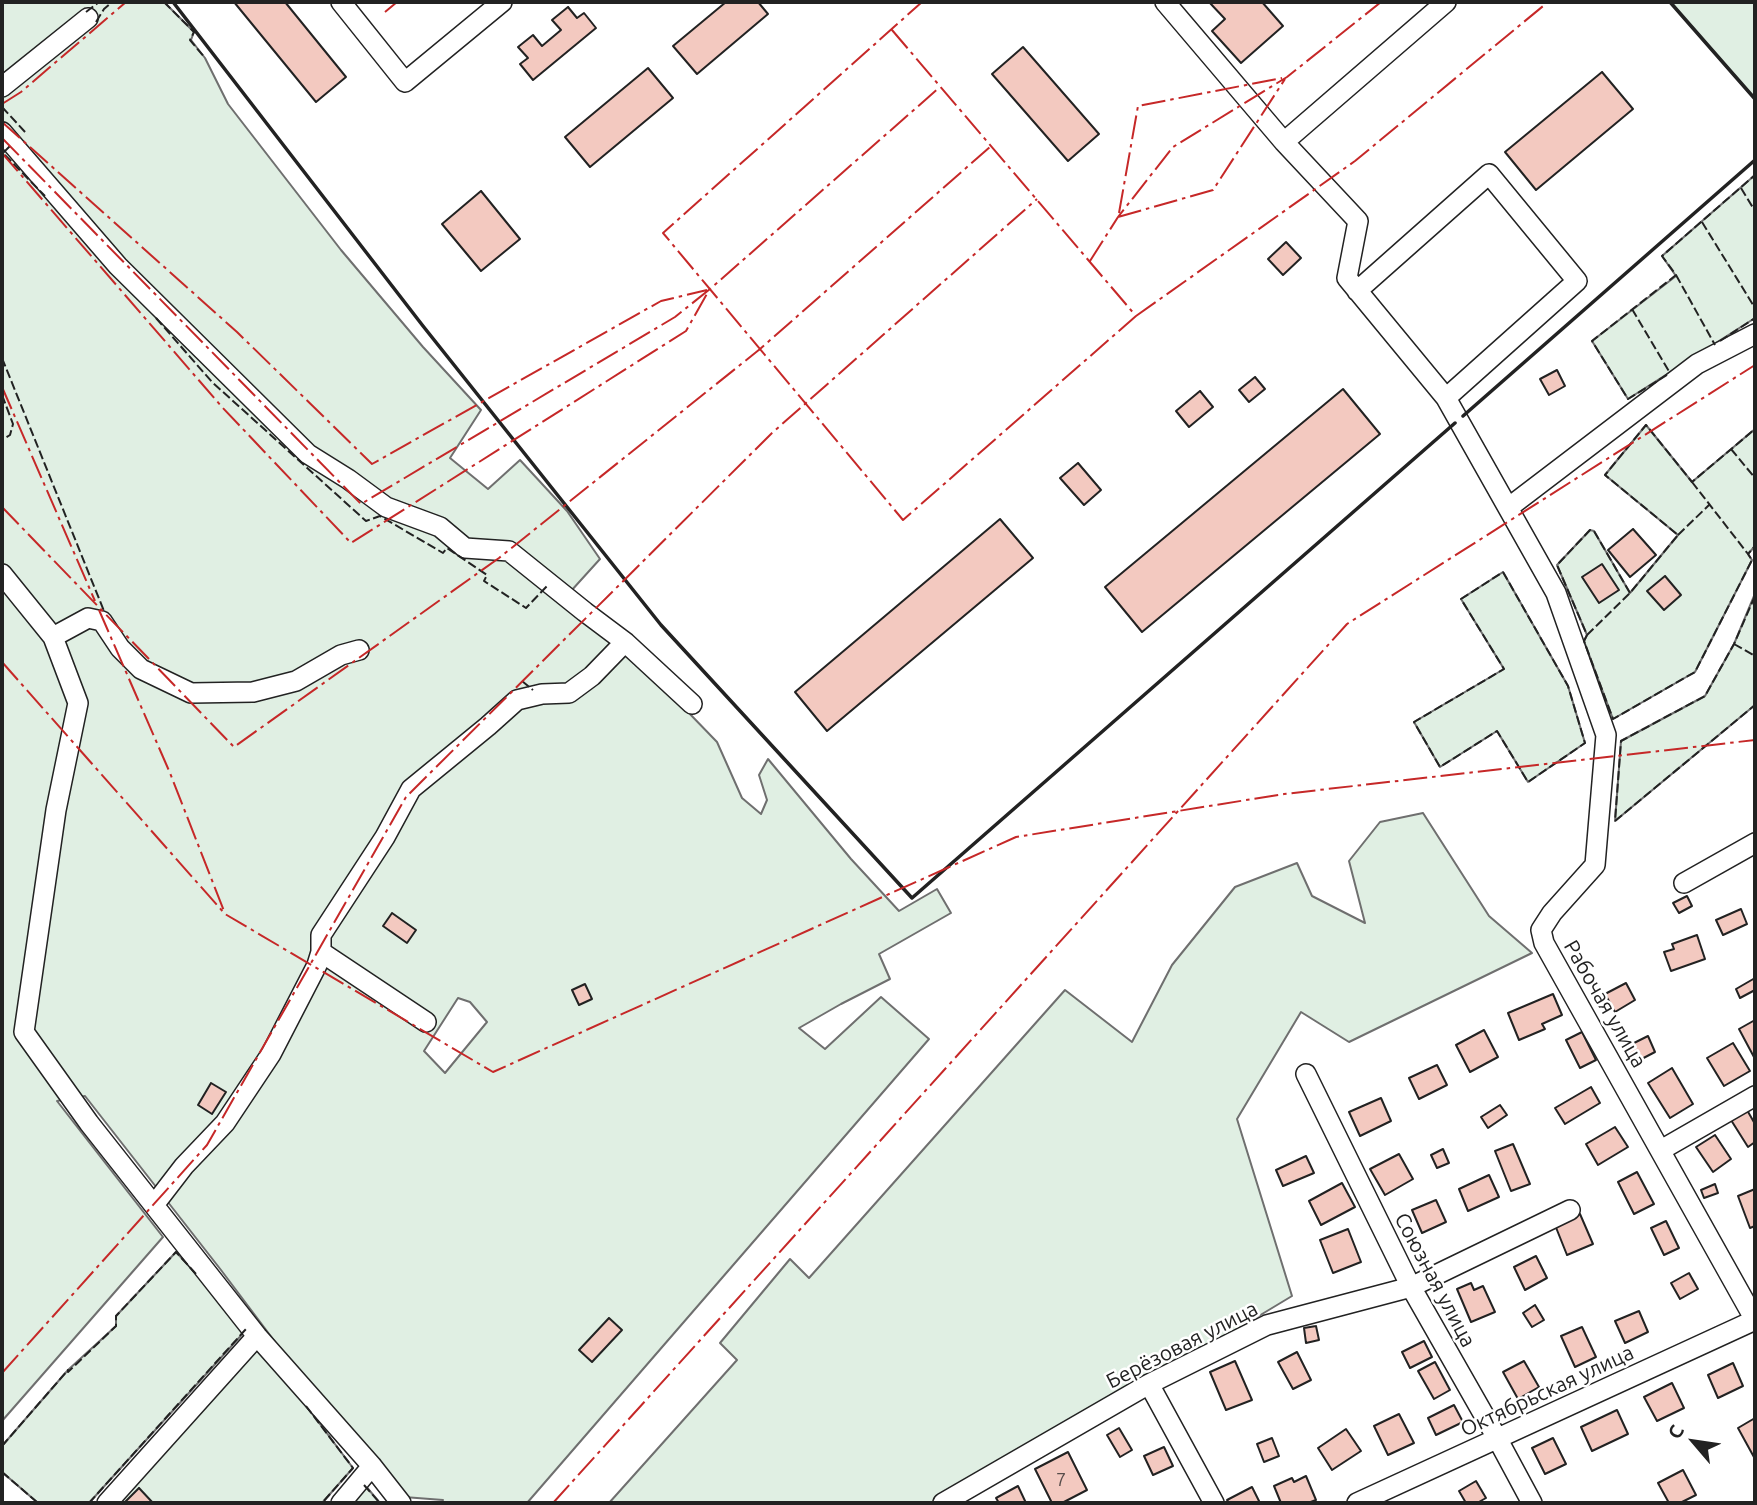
<!DOCTYPE html>
<meta charset="utf-8">
<style>
body{margin:0}
#map{position:relative;width:1757px;height:1505px;overflow:hidden;background:#fff;font-family:Ubuntu,sans-serif}
canvas{display:block}
.frame{position:absolute;inset:0;border:4px solid #222;pointer-events:none}
.north{position:absolute;left:1659px;top:1407px;width:70px;height:70px;-webkit-text-stroke:5px #fff;paint-order:stroke;rotate:299deg;font-size:19px;font-weight:700;line-height:28px;text-align:center;color:#222}
.north::after{content:'';display:block;margin:auto;width:24px;height:32px;background:#222;clip-path:polygon(50% 0,100% 100%,50% 72%,0 100%)}
</style>
<div id="map">
<canvas width="1757" height="1505"></canvas>
<div class="frame"></div>
<div class="north">С</div>
</div>
<script>
const ctx = document.querySelector('canvas').getContext('2d');
ctx.lineJoin = 'round';
function fillPath(path, color) { ctx.fillStyle = color; ctx.fill(path, 'evenodd'); }
const shape = rows => new Path2D(rows.map(r => 'M' + r).join(''));
function strokePath(path, color, width, dash) { ctx.strokeStyle = color; ctx.lineWidth = width; ctx.lineCap = dash ? 'butt' : 'round'; ctx.setLineDash(dash || []); ctx.stroke(path); }
function drawText(font, color, halo, rows, align = 'center') {
  ctx.font = font + ' Ubuntu,sans-serif'; ctx.lineWidth = 5; ctx.setLineDash([]); ctx.textBaseline = 'middle'; ctx.strokeStyle = halo; ctx.fillStyle = color; for (const [text, x, y, turn = 0] of rows) {
    ctx.save(); ctx.translate(x, y); ctx.rotate((+turn || 0) * Math.PI / 180); ctx.textAlign = isNaN(turn) ? turn : align; if (halo) ctx.strokeText(text, 0, 0); ctx.fillText(text, 0, 0); ctx.restore();
  }
}
const green = shape([
 [2,2,164,2,194,32,191,40,205,58,228,104,341,250,423,347,481,410,450,458,488,489,520,460,567,511,600,559,571,591,717,742,742,798,761,814,767,800,759,775,768,759,851,859,899,911,937,889,951,913,879,954,890,979,841,1004,799,1028,825,1049,881,997,929,1039,527,1503,440,1503,443,1500,391,1496,221,1270,85,1096,57,1101,163,1237,2,1421,2,2],
 [458,998,470,1002,487,1022,445,1073,424,1051,458,998],
 [1670,2,1755,2,1755,99,1670,2],
 [1755,175,1755,318,1628,399,1592,341,1676,276,1662,256,1755,175],
 [1646,425,1692,482,1755,429,1755,546,1748,554,1752,560,1695,672,1613,719,1584,641,1587,635,1557,565,1590,530,1594,531,1630,593,1678,535,1605,475,1646,425],
 [1503,572,1568,686,1585,743,1528,782,1497,731,1440,767,1414,722,1504,669,1461,599,1503,572],
 [1754,596,1755,705,1615,821,1621,741,1705,696,1734,644,1754,596],
 [1423,813,1489,916,1532,953,1349,1042,1301,1012,1237,1119,1292,1296,948,1503,609,1503,737,1360,720,1343,790,1259,809,1278,1065,990,1132,1042,1172,965,1235,887,1297,863,1312,896,1365,923,1349,861,1380,822,1423,813],
 [176,1252,247,1329,89,1503,38,1503,2,1472,2,1446,68,1370,116,1326,116,1316,176,1252],
 [259,1343,353,1468,322,1503,115,1503,259,1343],
 [364,1484,380,1503,348,1503,364,1484]
]);
fillPath(green, '#e0efe3');
strokePath(green, '#6f6f6f', 2);
const building = shape([
 [234,2,285,2,346,77,316,102,234,2],
 [726,2,758,2,768,14,697,74,673,46,726,2],
 [1209,2,1262,2,1283,26,1241,63,1212,31,1225,19,1209,2],
 [568,7,577,18,584,13,596,28,533,80,520,64,528,58,518,47,533,35,542,46,561,30,552,20,568,7],
 [1023,47,1099,134,1068,161,992,74,1023,47],
 [648,68,673,98,590,167,565,137,648,68],
 [1602,72,1633,109,1536,190,1505,152,1602,72],
 [481,191,520,239,481,271,442,224,481,191],
 [1286,242,1301,258,1283,275,1268,259,1286,242],
 [1557,370,1565,386,1549,395,1540,379,1557,370],
 [1255,377,1265,389,1249,402,1239,390,1255,377],
 [1343,389,1380,434,1142,632,1105,587,1343,389],
 [1200,391,1213,407,1189,427,1176,411,1200,391],
 [1078,463,1101,490,1084,505,1060,478,1078,463],
 [1000,519,1033,558,827,731,795,692,1000,519],
 [1633,529,1656,555,1630,577,1608,550,1633,529],
 [1602,564,1619,590,1599,603,1582,577,1602,564],
 [1665,576,1681,595,1664,610,1647,591,1665,576],
 [1687,896,1692,906,1679,913,1673,903,1687,896],
 [1741,909,1747,924,1723,935,1716,920,1741,909],
 [392,913,416,930,407,943,383,926,392,913],
 [1697,935,1705,959,1671,971,1664,952,1674,949,1672,944,1697,935],
 [1755,978,1755,990,1740,998,1736,989,1755,978],
 [1626,983,1635,1000,1615,1012,1605,994,1626,983],
 [585,984,592,999,579,1005,572,990,585,984],
 [1553,994,1562,1015,1542,1024,1545,1029,1519,1040,1508,1013,1553,994],
 [1755,1020,1755,1059,1739,1029,1755,1020],
 [1484,1030,1498,1057,1470,1072,1456,1045,1484,1030],
 [1582,1032,1596,1060,1580,1068,1566,1040,1582,1032],
 [1648,1036,1655,1052,1632,1064,1624,1048,1648,1036],
 [1733,1043,1750,1071,1724,1086,1707,1058,1733,1043],
 [1437,1065,1447,1085,1419,1099,1409,1078,1437,1065],
 [1672,1068,1693,1104,1670,1118,1648,1083,1672,1068],
 [211,1083,226,1092,212,1114,198,1105,211,1083],
 [1591,1087,1600,1103,1565,1124,1555,1108,1591,1087],
 [1381,1098,1391,1121,1360,1136,1349,1112,1381,1098],
 [1500,1105,1507,1115,1488,1128,1481,1117,1500,1105],
 [1747,1110,1755,1124,1755,1142,1748,1147,1731,1120,1747,1110],
 [1615,1127,1628,1147,1598,1165,1586,1144,1615,1127],
 [1715,1135,1731,1159,1713,1172,1696,1147,1715,1135],
 [1513,1144,1530,1184,1511,1191,1495,1151,1513,1144],
 [1443,1149,1449,1163,1437,1168,1431,1155,1443,1149],
 [1399,1154,1413,1179,1385,1195,1370,1169,1399,1154],
 [1306,1156,1314,1173,1283,1186,1276,1170,1306,1156],
 [1637,1172,1654,1204,1634,1214,1618,1182,1637,1172],
 [1489,1175,1499,1197,1468,1211,1459,1189,1489,1175],
 [1342,1183,1355,1207,1321,1225,1309,1201,1342,1183],
 [1715,1184,1718,1193,1704,1198,1701,1190,1715,1184],
 [1755,1189,1755,1226,1750,1228,1738,1196,1755,1189],
 [1436,1200,1446,1222,1422,1233,1412,1210,1436,1200],
 [1580,1214,1593,1244,1567,1255,1555,1225,1580,1214],
 [1666,1221,1679,1248,1664,1255,1651,1228,1666,1221],
 [1348,1229,1361,1262,1333,1273,1320,1240,1348,1229],
 [1536,1256,1547,1278,1525,1290,1514,1267,1536,1256],
 [1689,1273,1698,1289,1680,1299,1671,1283,1689,1273],
 [1471,1283,1474,1290,1483,1286,1495,1312,1471,1322,1457,1289,1471,1283],
 [1535,1305,1544,1320,1532,1327,1523,1313,1535,1305],
 [1639,1311,1648,1332,1625,1343,1615,1321,1639,1311],
 [609,1318,622,1330,592,1362,579,1350,609,1318],
 [1316,1326,1319,1340,1306,1343,1304,1328,1316,1326],
 [1582,1327,1596,1357,1575,1367,1561,1336,1582,1327],
 [1424,1341,1432,1357,1410,1368,1402,1352,1424,1341],
 [1297,1352,1311,1380,1293,1389,1278,1362,1297,1352],
 [1235,1361,1252,1400,1226,1410,1210,1372,1235,1361],
 [1524,1361,1539,1387,1518,1399,1503,1372,1524,1361],
 [1435,1362,1450,1390,1434,1399,1418,1371,1435,1362],
 [1733,1363,1743,1386,1718,1398,1708,1375,1733,1363],
 [1672,1383,1684,1408,1657,1421,1644,1397,1672,1383],
 [1454,1405,1463,1422,1436,1435,1428,1418,1454,1405],
 [1617,1410,1628,1434,1592,1451,1581,1427,1617,1410],
 [1399,1414,1414,1443,1388,1455,1374,1426,1399,1414],
 [1755,1418,1755,1459,1738,1428,1755,1418],
 [1119,1428,1132,1450,1120,1457,1107,1435,1119,1428],
 [1346,1429,1361,1451,1332,1470,1318,1448,1346,1429],
 [1272,1438,1279,1456,1264,1462,1257,1444,1272,1438],
 [1553,1438,1566,1464,1545,1474,1532,1448,1553,1438],
 [1164,1447,1173,1466,1153,1475,1144,1456,1164,1447],
 [1068,1452,1087,1490,1062,1503,1052,1503,1035,1469,1068,1452],
 [1683,1470,1696,1495,1680,1503,1669,1503,1658,1483,1683,1470],
 [1306,1476,1316,1500,1308,1503,1281,1503,1274,1486,1292,1478,1294,1482,1306,1476],
 [1476,1481,1486,1498,1477,1503,1466,1503,1459,1491,1476,1481],
 [1018,1486,1026,1503,999,1503,996,1498,1018,1486],
 [1252,1487,1260,1503,1229,1503,1227,1500,1252,1487],
 [139,1488,153,1503,124,1503,139,1488]
]);
fillPath(building, '#f3c9c0');
strokePath(building, '#222', 2);
const minor = shape([
 [341,2,405,82,502,2],
 [1165,2,1284,142,1358,221,1347,278,1446,398,1556,593,1606,735,1595,865,1552,913,1541,930,1544,943,1755,1320],
 [2,87,88,18],
 [2,132,118,266,308,454,348,479,386,507,440,527,465,548,509,551,585,612,625,642,692,704],
 [1284,142,1446,2],
 [1357,291,1489,174,1577,281,1446,398],
 [1508,508,1697,364,1755,334],
 [2,574,53,637,78,703,56,810,24,1032,89,1123,257,1336,372,1466,401,1503],
 [53,637,88,618,102,621,120,648,141,669,191,693,253,692,296,681,341,655,359,650],
 [1684,883,1755,843],
 [426,1022,321,952,321,935,385,837,411,789,488,726,517,700,542,694,569,693,592,676,625,642],
 [1306,1074,1411,1287,1497,1438,1532,1503],
 [1661,1150,1755,1096],
 [154,1205,184,1166,225,1123,271,1054,317,965,321,952],
 [1149,1384,1214,1503],
 [107,1503,257,1336],
 [341,1503,372,1466],
 [943,1503,1149,1384,1267,1325,1411,1287,1570,1210],
 [1357,1503,1755,1320]
]);
strokePath(minor, '#222', 22);
strokePath(minor, '#fff', 19);
strokePath(shape([
 [164,2,194,32,190,40,205,58],
 [86,12,99,2],
 [96,22,104,9,112,2],
 [2,107,26,133],
 [10,146,3,153,45,196],
 [1741,188,1755,211],
 [1702,222,1755,308],
 [1676,275,1715,345],
 [1632,309,1670,373],
 [156,318,212,382,366,521,380,516,443,553,447,548,487,575,484,581,526,608,547,586],
 [1720,341,1755,318],
 [2,358,104,611],
 [1667,375,1628,399,1592,341,1676,275,1662,256,1755,175],
 [2,395,13,424,10,435,2,440],
 [1731,449,1755,478],
 [1692,482,1748,554],
 [1678,535,1709,505],
 [1503,572,1568,686,1585,743,1528,782,1497,731,1440,767,1414,722,1504,669,1461,599,1503,572],
 [1630,593,1594,531,1590,530,1557,565,1587,635,1584,641,1613,719,1695,672,1752,560,1748,554,1755,546],
 [1755,596,1734,644,1705,696,1621,741,1615,821,1755,705],
 [1587,635,1630,593,1678,535,1605,475,1646,425,1692,482,1755,429],
 [1734,644,1755,656],
 [522,681,533,690],
 [306,1406,353,1468,322,1503],
 [2,1446,68,1370,68,1372,116,1326,116,1316,176,1252,197,1275],
 [2,1472,38,1503],
 [364,1485,380,1503],
 [89,1503,246,1329]
]), '#222', 2, [9, 3.5]);
strokePath(shape([
 [173,2,423,326,661,625,912,898,1455,423],
 [1670,2,1755,99],
 [1463,416,1755,160]
]), '#222', 3.5);
strokePath(shape([
 [385,12,397,2],
 [892,30,1136,316,903,520,663,233,922,2],
 [2,104,21,92,126,2],
 [2,122,237,332,372,464,661,301,707,290],
 [2,138,361,504,675,317,710,289,940,87],
 [2,153,222,407,351,543,686,331,708,292],
 [1119,213,1138,106,1282,78],
 [1118,217,1213,190,1285,79],
 [1090,261,1118,217,1173,147,1287,77,1381,2],
 [1136,316,1355,161,1548,2],
 [2,387,95,601],
 [2,507,234,747,499,558,760,349,991,146],
 [99,610,170,773,224,911],
 [2,662,225,914,493,1072,1016,837,1284,794,1755,740],
 [2,1373,207,1145,406,797,772,433,1037,199],
 [553,1503,1347,624,1755,365]
]), '#c62828', 2, [24, 5, 3.5, 5]);
drawText('18px', '#564c4a', null, [
 ["7",1061,1480]
]);
drawText('21px', '#222', '#fff', [
 ["Рабочая улица",1605,1004,60],
 ["Союзная улица",1435,1280,62],
 ["Берёзовая улица",1182,1345,-27],
 ["Октябрьская улица",1547,1391,-25]
]);
</script>
